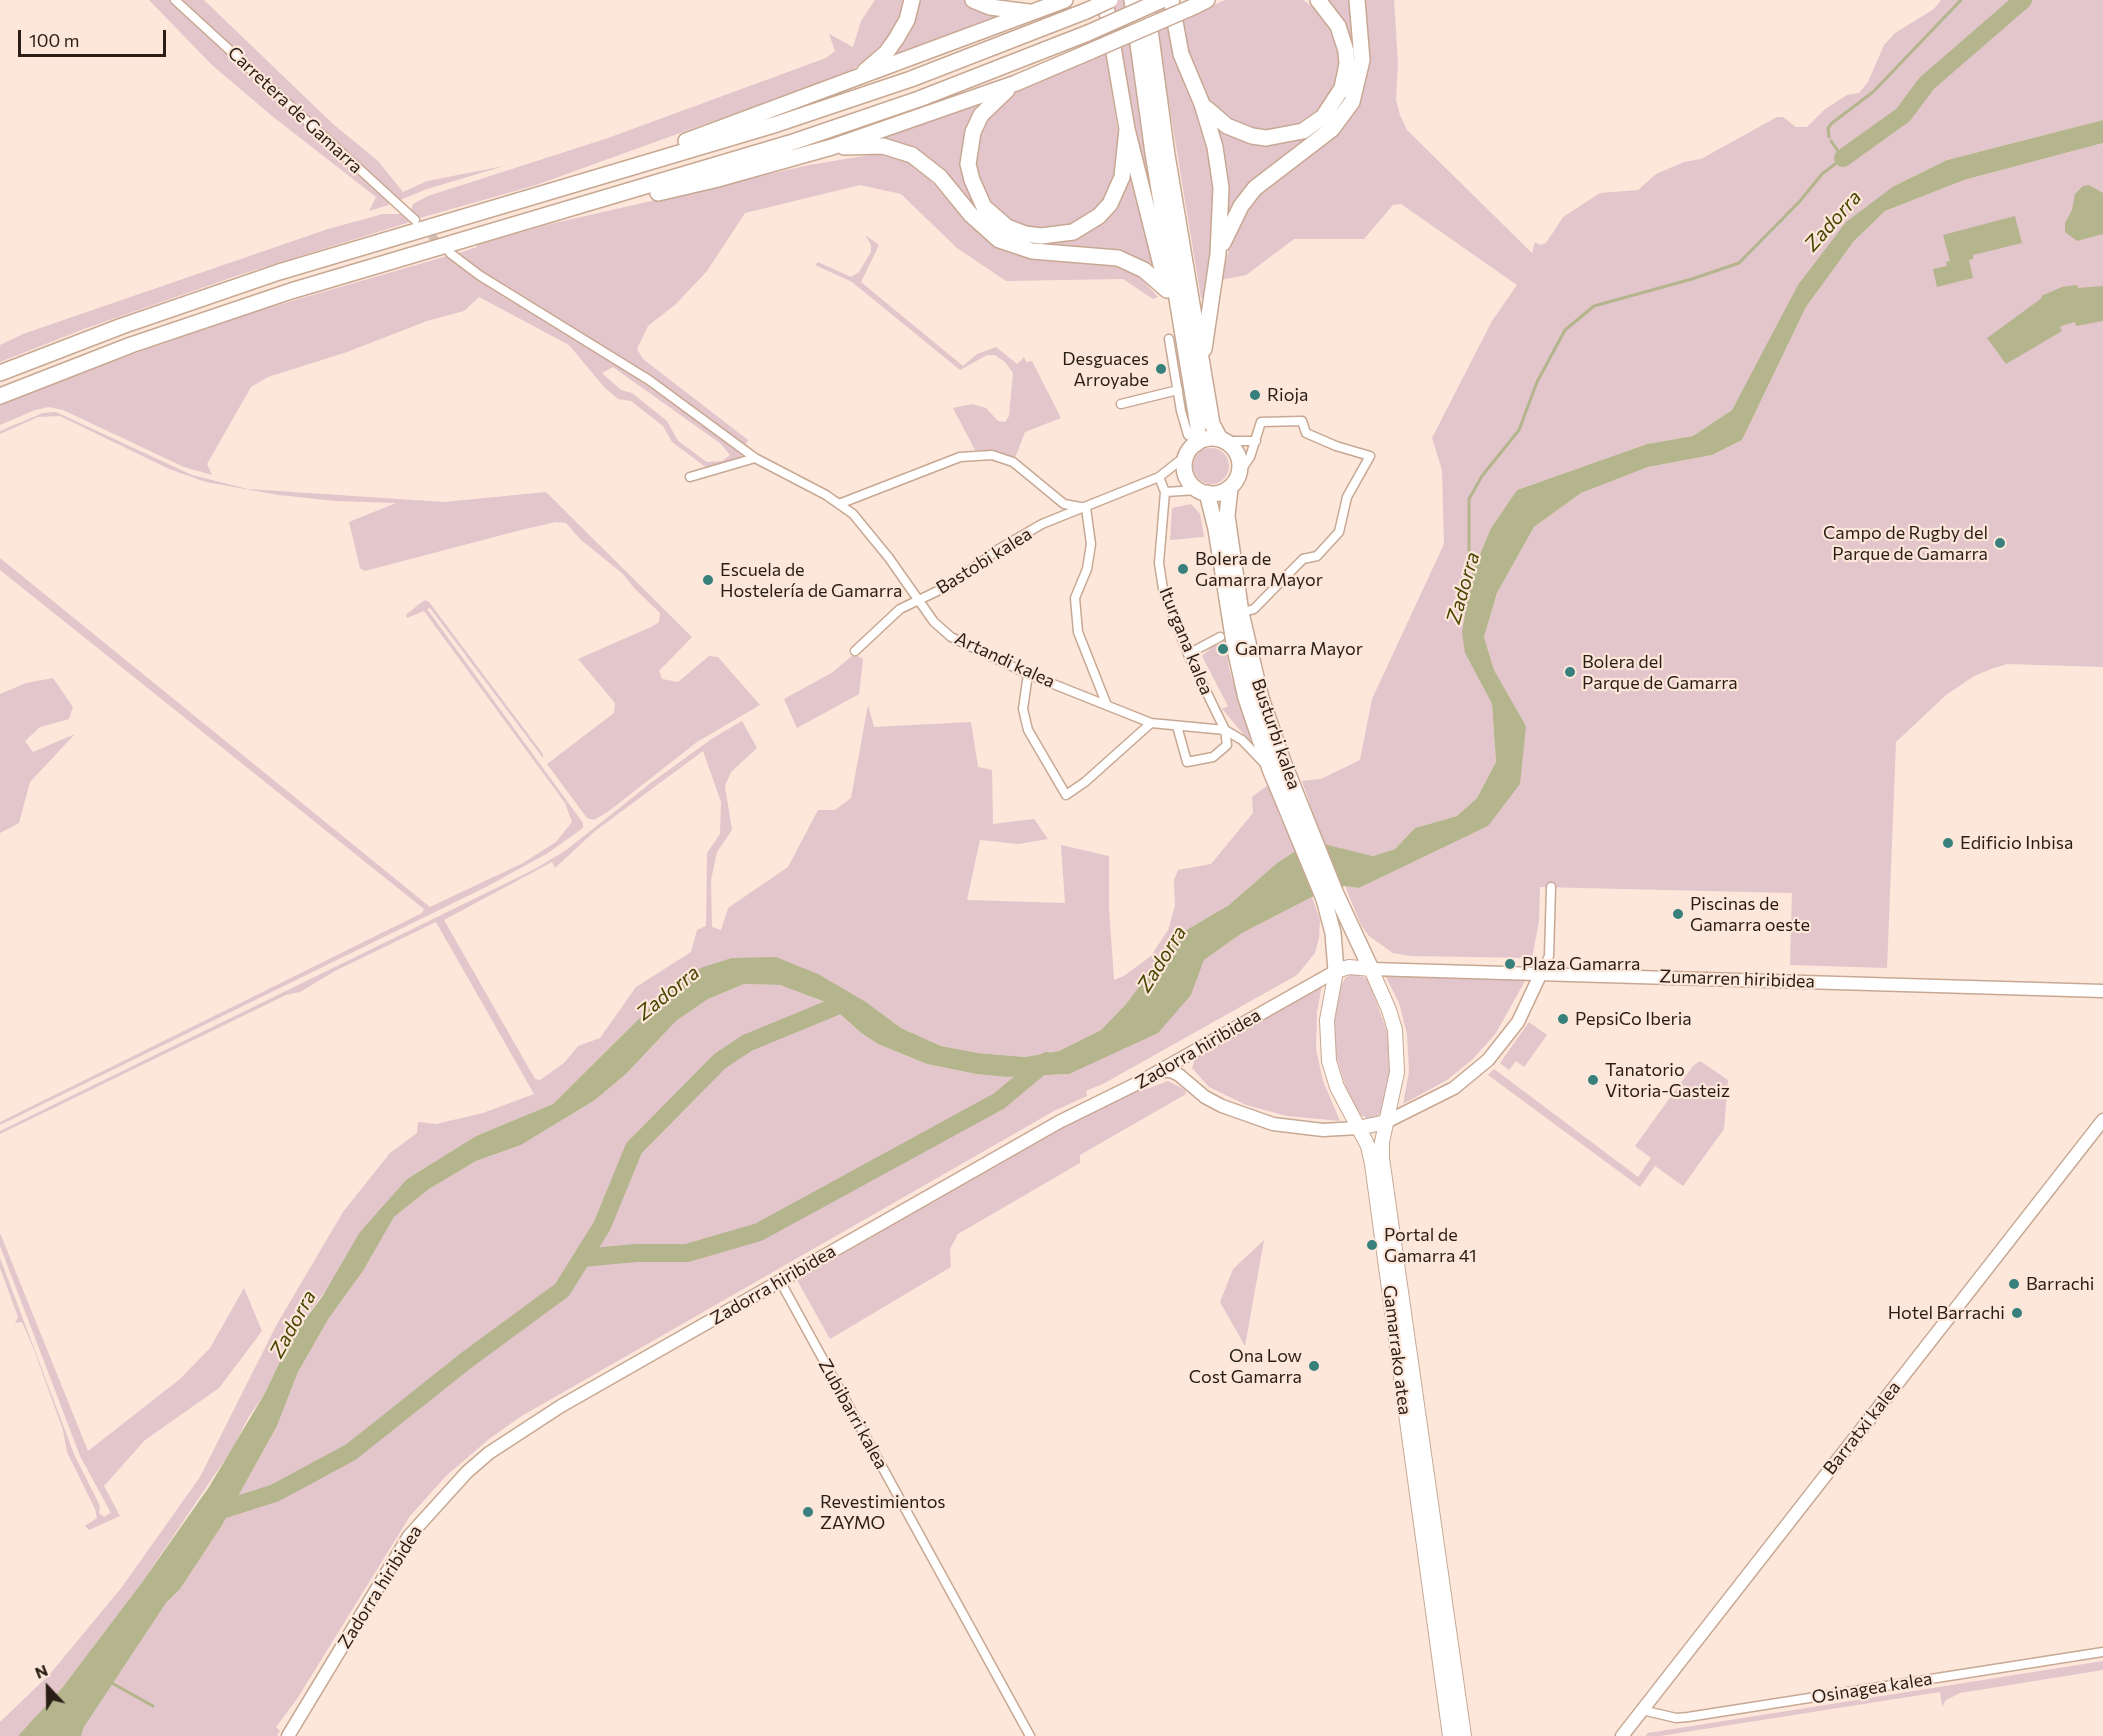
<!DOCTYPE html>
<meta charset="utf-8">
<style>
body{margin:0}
#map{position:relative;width:2103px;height:1736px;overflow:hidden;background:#fce7da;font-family:Commissioner,sans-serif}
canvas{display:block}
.north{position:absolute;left:18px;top:1658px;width:60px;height:60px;-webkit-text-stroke:4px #fce7da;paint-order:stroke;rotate:338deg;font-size:16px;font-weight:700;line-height:24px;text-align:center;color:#291d15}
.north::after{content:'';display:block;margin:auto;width:21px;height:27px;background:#291d15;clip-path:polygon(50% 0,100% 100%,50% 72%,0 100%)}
.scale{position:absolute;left:18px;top:30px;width:148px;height:27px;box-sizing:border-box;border:3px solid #291d15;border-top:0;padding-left:8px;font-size:18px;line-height:21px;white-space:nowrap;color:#291d15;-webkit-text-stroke:4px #fce7da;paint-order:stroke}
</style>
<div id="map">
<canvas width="2103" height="1736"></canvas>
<div class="north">N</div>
<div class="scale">100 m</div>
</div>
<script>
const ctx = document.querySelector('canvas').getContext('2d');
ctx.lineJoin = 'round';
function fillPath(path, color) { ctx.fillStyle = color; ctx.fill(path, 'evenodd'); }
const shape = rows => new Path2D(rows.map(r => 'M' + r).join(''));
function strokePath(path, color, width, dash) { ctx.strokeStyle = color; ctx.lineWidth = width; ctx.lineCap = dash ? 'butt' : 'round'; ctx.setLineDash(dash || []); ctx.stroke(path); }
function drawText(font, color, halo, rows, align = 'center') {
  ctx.font = font + ' Commissioner,sans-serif'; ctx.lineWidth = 4.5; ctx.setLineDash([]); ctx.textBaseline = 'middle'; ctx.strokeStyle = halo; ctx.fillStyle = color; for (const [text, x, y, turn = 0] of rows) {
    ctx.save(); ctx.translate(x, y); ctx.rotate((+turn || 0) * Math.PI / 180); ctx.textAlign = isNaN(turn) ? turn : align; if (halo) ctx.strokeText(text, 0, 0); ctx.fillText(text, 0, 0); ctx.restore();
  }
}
fillPath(shape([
 [149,0,171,0,389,201,389,205,369,211,376,197,272,116,212,65],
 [183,0,204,0,333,124,378,161,403,192,427,181,504,166,427,189,400,200,300,112],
 [875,0,904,0,899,21,886,42,872,56,849,72,536,185,420,218,411,210,413,204,428,196,608,138,826,58,835,51,829,34,853,47,861,21],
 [915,0,966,0,1001,18,887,59],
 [1110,0,1125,0,1153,204,1134,137],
 [1152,0,1166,0,1213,157,1216,223,1204,298,1201,298],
 [1225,0,1303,0,1324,15,1339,50,1339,73,1324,105,1311,118,1292,129,1252,130,1225,118,1209,101,1197,79,1180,20],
 [1325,0,1352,0,1357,54,1355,73,1340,113,1229,215,1226,164,1217,127,1244,140,1273,144,1304,136,1350,75],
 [1364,0,1394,0,1398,64,1396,100,1400,115,1407,130,1532,253,1535,242,1540,245,1546,243,1563,217,1600,193,1638,190,1656,174,1684,162,1701,159,1777,117,1783,117,1796,127,1807,127,1825,109,1847,95,1859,93,1868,82,1884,45,1895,33,1934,9,1941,0,2103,0,2103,120,1947,160,1894,186,1766,349,1732,410,1693,436,1647,444,1517,490,1491,528,1471,576,1465,653,1492,704,1496,762,1477,798,1457,816,1415,828,1395,849,1373,856,1311,842,1277,863,1229,905,1178,935,1126,1004,1101,1030,1059,1051,1025,1057,978,1053,941,1046,901,1028,866,1002,818,975,678,980,553,1104,476,1136,407,1179,291,1338,265,1393,248,1418,234,1446,143,1581,62,1688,31,1724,18,1736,0,1736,0,1722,50,1674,122,1587,200,1477,277,1324,343,1212,390,1153,417,1133,418,1122,436,1124,483,1113,534,1094,436,922,335,971,300,992,286,995,0,1134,0,1131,533,870,565,851,652,782,713,738,742,721,757,748,731,772,725,786,732,830,717,852,711,880,712,927,721,930,728,908,788,867,818,810,835,810,851,798,868,705,874,727,971,722,978,767,992,770,993,824,1034,819,1048,839,1018,844,980,840,967,900,1065,903,1061,845,1109,856,1109,908,1114,980,1124,976,1151,956,1168,930,1175,906,1174,880,1178,870,1211,864,1253,813,1252,797,1268,785,1282,822,1310,804,1302,781,1321,779,1360,760,1372,699,1444,544,1442,470,1432,438,1492,321,1517,285,1401,204,1393,205,1364,239,1294,239,1246,275,1221,280,1232,238,1247,211,1267,187,1329,141,1347,124,1359,102,1365,80,1367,48],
 [703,751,721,802,720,834,707,853,706,926,697,930,691,952,636,987,600,1038,578,1046,564,1063,540,1080,535,1079,444,920,552,862,555,868,595,831],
 [1106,53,1118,132,1115,177,1106,199,1092,214,1059,229,1041,230,1020,226,988,201,976,173,975,152,981,130,989,115,1006,98,1039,80],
 [982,103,968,128,963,147,999,228,1085,233,1130,169,1159,275,1009,241,960,195,878,140],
 [2103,143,2103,667,2007,664,1991,669,1974,676,1946,695,1896,742,1887,968,1790,965,1792,893,1540,887,1539,921,1532,958,1411,956,1393,953,1369,936,1361,925,1345,886,1359,888,1488,826,1526,726,1494,670,1484,637,1497,593,1534,527,1581,493,1648,467,1712,455,1742,440,1806,307,1854,241,1885,211,1964,180],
 [876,154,905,159,922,171,969,224,1002,250,1033,259,1118,265,1137,274,1158,297,1153,299,1123,279,1006,281,957,248,901,194,860,185,745,213,707,271,676,304,648,326,637,349,643,359,748,440,745,446,476,270,456,254,477,247,477,245,546,225,809,165],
 [383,214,400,214,410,222,239,275,84,329,0,362,0,345,23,334,328,229],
 [865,235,879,245,861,282,963,366,977,354,996,347,1017,364,1024,357,1026,362,1032,361,1061,418,1025,432,1015,458,992,450,975,450,953,408,972,404,986,408,998,421,1005,422,1009,416,1013,373,1005,362,995,355,987,355,960,370,852,282,815,265,818,262,851,277,859,272,871,252,871,245],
 [447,256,507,299,576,337,702,423,742,453,741,457,707,468,672,442,663,426,631,401,618,399,604,387,569,345,479,297,464,311,427,321,347,352,268,377,251,387,207,464,212,475,184,467,63,410,49,407,35,410,0,425,0,405,130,355,261,310],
 [613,367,721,444,730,455,722,461,707,462,678,441,667,421,632,393,621,390,602,373],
 [56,412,192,475,248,489,444,502,546,492,692,637,659,671,662,679,678,682,709,656,718,657,760,705,697,742,609,811,594,820,587,818,547,764,614,713,615,703,578,659,651,627,659,622,660,613,634,588,623,574,580,539,566,523,556,522,521,530,365,571,360,568,349,522,396,503,335,501,279,495,206,482,169,469,60,416,38,417,0,434,0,431,43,413],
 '1193 466a18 18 0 1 1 36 0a18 18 0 1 1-36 0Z',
 [1191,504,1200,514,1204,537,1170,540,1172,508],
 [0,558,430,907,523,863,556,842,572,822,565,803,424,611,407,618,406,615,418,605,425,600,429,602,543,754,543,758,430,608,427,609,583,823,583,828,548,853,486,887,0,1125,0,1122,422,913,424,909,0,570],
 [1225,635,1229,668,1252,744,1222,709,1228,706,1202,656],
 [854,654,863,659,859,694,797,728,784,699,833,672],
 [53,678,73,707,69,719,40,727,25,741,33,752,75,734,30,782,19,823,0,833,0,694,26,683],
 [1312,897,1320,920,1319,938,1315,953,1297,975,1103,1084,1086,1091,1087,1096,1054,1111,520,1417,489,1439,446,1476,410,1516,297,1699,276,1727,280,1731,277,1736,81,1736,84,1727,166,1603,180,1589,221,1527,277,1426,298,1372,329,1318,363,1271,394,1217,429,1189,476,1161,521,1145,595,1100,626,1074,676,1021,708,999,744,984,780,985,828,1003,860,1032,878,1044,927,1064,976,1074,1006,1077,1069,1074,1191,995,1204,960,1242,933],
 [1353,974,1368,979,1389,1037,1390,1080,1382,1111,1377,1117,1369,1119,1357,1113,1349,1097,1334,1049,1334,1023,1340,988,1345,978],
 [1385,975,1521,980,1525,981,1496,1033,1473,1059,1447,1080,1403,1104,1409,1072,1407,1034,1399,1003],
 [1322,985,1317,1012,1316,1049,1323,1081,1340,1121,1287,1116,1246,1105,1209,1087,1192,1068,1196,1055],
 [1529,1022,1547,1035,1524,1067,1516,1061,1509,1070,1500,1063],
 [1700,1061,1728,1080,1724,1129,1683,1186,1655,1166,1640,1187,1488,1075,1494,1069,1638,1177,1651,1158,1635,1146,1693,1066],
 [1168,1081,1185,1090,1186,1094,1080,1155,1080,1163,958,1234,950,1249,951,1267,830,1339,797,1280,1061,1129,1145,1086,1147,1089],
 [0,1233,88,1451,180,1379,210,1348,244,1288,262,1331,219,1388,145,1440,104,1486,120,1516,89,1530,85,1526,97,1518,95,1509,67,1452,63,1430,34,1350,22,1322,15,1323,18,1317,0,1268,0,1258,74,1454,100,1506,99,1513,104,1517,111,1513,80,1456,0,1246],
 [1264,1240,1245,1346,1220,1302,1233,1269],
 [2103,1661,2103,1670,1960,1693,1946,1700,1942,1707,1940,1692,1660,1736,1645,1736,1648,1733]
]), '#e3c5cc');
fillPath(shape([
 [2103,120,2103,143,1964,180,1885,211,1854,241,1806,307,1742,440,1712,455,1648,467,1581,493,1534,527,1497,593,1484,637,1494,670,1526,726,1520,784,1488,826,1359,888,1345,886,1312,897,1242,933,1204,960,1191,995,1158,1033,1069,1074,1006,1077,976,1074,927,1064,878,1044,860,1032,828,1003,780,985,744,984,708,999,676,1021,626,1074,595,1100,521,1145,476,1161,429,1189,394,1217,363,1271,329,1318,298,1372,277,1426,221,1527,180,1589,166,1603,84,1727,81,1736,18,1736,62,1688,143,1581,209,1487,265,1393,291,1338,322,1297,360,1232,407,1179,476,1136,553,1104,678,980,703,967,732,958,776,957,818,974,866,1002,901,1028,941,1046,978,1053,1025,1057,1059,1051,1101,1030,1126,1004,1178,935,1229,905,1277,863,1311,841,1373,856,1395,849,1415,828,1457,816,1477,798,1496,762,1492,704,1465,653,1462,633,1471,576,1491,528,1517,490,1647,444,1693,436,1732,410,1798,285,1846,222,1894,186,1947,160],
 [2089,185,2103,193,2103,234,2077,241,2065,232,2065,223,2072,210,2075,194,2083,186],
 [2015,216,2022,243,1973,255,1973,259,1969,260,1973,278,1937,287,1933,269,1947,266,1946,262,1950,261,1943,235],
 [2077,285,2078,288,2103,286,2103,321,2076,326,2075,322,2064,325,2060,327,2062,331,2006,364,1987,338,2042,298,2041,296,2062,287]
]), '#b4b58d');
strokePath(shape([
 [1829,137,1828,128,1832,123,1873,92,1961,0],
 [1476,571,1469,561,1469,499,1482,476,1519,430,1537,382,1565,330,1594,306,1692,279,1739,263,1800,201,1822,174,1843,158,1831,141],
 [110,1682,153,1706]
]), '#b4b58d', 3);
strokePath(shape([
 [1843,158,1903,115,1927,83,2023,0],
 [582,1258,636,1253,687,1253,759,1232,999,1101,1047,1061],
 [209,1514,275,1493,351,1452,468,1359,562,1290,602,1226,634,1148,720,1061,747,1043,844,1003]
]), '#b4b58d', 18);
strokePath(shape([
 [422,227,443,247]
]), '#d2bfb3', 8, [8, 4]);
const street = shape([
 [175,0,415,220],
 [450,253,479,275,649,380,755,458,826,495,853,514,889,558,934,622,951,637,1028,674,1151,723,1225,730,1242,740,1265,764],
 [1169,339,1181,411,1188,435,1197,439],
 [1121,404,1178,390],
 [1223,441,1256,441],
 [1239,473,1250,457,1261,422,1302,421,1306,433,1336,446,1370,456,1347,497,1339,532,1317,556,1303,559,1254,609,1241,613],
 [690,477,755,458],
 [1159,477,1165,492,1159,563,1163,589,1188,654,1225,730,1227,745,1213,757,1187,762,1177,726],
 [1165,492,1198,490],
 [839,504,960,457,992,455,1013,462,1064,504,1086,508],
 [1086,508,1091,544,1087,569,1075,598,1078,632,1106,703],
 [855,651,900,609,950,585,999,549,1042,524,1159,477,1187,455],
 [1188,654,1220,637],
 [1028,674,1023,709,1028,730,1066,795,1085,782,1151,723],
 [1541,973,1549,956,1551,887],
 [780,1281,1030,1736],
 [1642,1710,1676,1718,1688,1717,2103,1652]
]);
const secondary = shape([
 [1371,969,2103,991],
 [1160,1071,1171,1071,1179,1075,1205,1097,1222,1106,1273,1124,1323,1130,1358,1128],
 [1386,1122,1454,1088,1488,1060,1518,1022,1541,973],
 [288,1736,409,1536,467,1472,489,1453,561,1406,1059,1122,1138,1083,1336,971],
 [1622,1736,2103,1120]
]);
const primary = shape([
 [1358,1128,1386,1122],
 [1450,1736,1372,1164,1368,1146,1337,1087,1329,1061,1327,1020,1336,971,1349,967,1371,969,1389,1010,1395,1030,1397,1072,1382,1142,1382,1158,1464,1736]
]);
const highway = shape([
 [973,0,990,7,1029,12],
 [1105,0,1127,129,1165,281],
 [1132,0,1153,153,1198,426,1196,444],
 [1146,0,1167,155,1212,424,1220,439],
 [1171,0,1181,54,1202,104,1215,147,1221,188,1218,254,1204,349],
 [1195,6,1207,0],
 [865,71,886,53,896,39,907,20,912,0],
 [1007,90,981,115,973,132,968,164,972,180,984,207,1007,227,1025,234,1041,236,1073,232,1099,216,1110,204,1122,177,1127,129],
 [1206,108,1227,126,1252,136,1266,138,1303,131,1323,117,1342,88,1347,64,1346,51,1338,26,1318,0],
 [686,141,1065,0],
 [844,147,883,146,912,155,940,177,971,215,999,240,1032,251,1118,258,1144,270,1167,290],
 [658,193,714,180,832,147,1016,83,1091,51],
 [1223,243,1241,206,1255,188,1332,129,1352,102,1362,60,1357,0],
 [0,373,122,326,279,272,777,124,911,79,1086,11],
 [0,396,131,345,291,291,790,143,919,99,1088,33],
 '1184 466a28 28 0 1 1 56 0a28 28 0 1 1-56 0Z',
 [1230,488,1227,516,1241,613,1261,698,1282,759,1336,894,1371,969],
 [1207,493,1216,529,1235,649,1246,698,1270,769,1324,899,1333,933,1336,971]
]);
strokePath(street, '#c8a893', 11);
strokePath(secondary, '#c8a893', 15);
strokePath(primary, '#c8a893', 16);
strokePath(highway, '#c8a893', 18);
strokePath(street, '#fff', 8);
strokePath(secondary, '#fff', 12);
strokePath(primary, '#fff', 14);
strokePath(highway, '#fff', 15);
const highwayBridge = shape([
 [1086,11,1110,0],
 [1088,33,1162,0],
 [1091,51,1195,6]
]);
strokePath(highwayBridge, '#c8a893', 18, []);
strokePath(highwayBridge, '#fff', 15);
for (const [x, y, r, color] of [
 [1161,369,6,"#38807b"],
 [1255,395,6,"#38807b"],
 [2000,543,6,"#38807b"],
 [1183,569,6,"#38807b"],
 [708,580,6,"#38807b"],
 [1223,649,6,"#38807b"],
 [1570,672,6,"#38807b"],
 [1948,843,6,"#38807b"],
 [1678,914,6,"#38807b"],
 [1510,964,6,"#38807b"],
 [1563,1019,6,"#38807b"],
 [1593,1080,6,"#38807b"],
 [1372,1245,6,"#38807b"],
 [2014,1284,6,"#38807b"],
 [2017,1313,6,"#38807b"],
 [1314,1366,6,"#38807b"],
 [808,1512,6,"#38807b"]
]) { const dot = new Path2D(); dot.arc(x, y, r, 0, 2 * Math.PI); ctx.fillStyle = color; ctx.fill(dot); strokePath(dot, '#fce7da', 2); }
drawText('18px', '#291d15', '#fce7da', [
 ["Carretera de Gamarra",295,110,43],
 ["Bastobi kalea",984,561,-32],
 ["Iturgana kalea",1186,641,68],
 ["Artandi kalea",1005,660,25],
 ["Busturbi kalea",1276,734,71],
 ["Zumarren hiribidea",1737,979,2],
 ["Zadorra hiribidea",1198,1049,-30],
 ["Zadorra hiribidea",773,1285,-30],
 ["Gamarrako atea",1397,1350,83],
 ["Zubibarri kalea",853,1414,61],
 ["Barratxi kalea",1862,1428,-52],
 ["Zadorra hiribidea",380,1587,-58],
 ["Osinagea kalea",1872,1688,-9]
]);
drawText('18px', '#291d15', '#fce7da', [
 ["Desguaces",1149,359,"right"],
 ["Arroyabe",1149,380,"right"],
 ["Rioja",1267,395],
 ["Campo de Rugby del",1988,533,"right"],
 ["Parque de Gamarra",1988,554,"right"],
 ["Bolera de",1195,559],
 ["Gamarra Mayor",1195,580],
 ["Escuela de",720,570],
 ["Hostelería de Gamarra",720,591],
 ["Gamarra Mayor",1235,649],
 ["Bolera del",1582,662],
 ["Parque de Gamarra",1582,683],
 ["Edificio Inbisa",1960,843],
 ["Piscinas de",1690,904],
 ["Gamarra oeste",1690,925],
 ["Plaza Gamarra",1522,964],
 ["PepsiCo Iberia",1575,1019],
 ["Tanatorio",1605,1070],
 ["Vitoria-Gasteiz",1605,1091],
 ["Portal de",1384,1235],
 ["Gamarra 41",1384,1256],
 ["Barrachi",2026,1284],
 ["Hotel Barrachi",2005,1313,"right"],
 ["Ona Low",1302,1356,"right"],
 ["Cost Gamarra",1302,1377,"right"],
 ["Revestimientos",820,1502],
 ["ZAYMO",820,1523]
], 'left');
drawText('italic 20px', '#474600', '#fce7da', [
 ["Zadorra",1833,221,-48],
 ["Zadorra",1463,588,-74],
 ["Zadorra",1162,959,-58],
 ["Zadorra",668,993,-39],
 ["Zadorra",293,1324,-61]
]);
</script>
